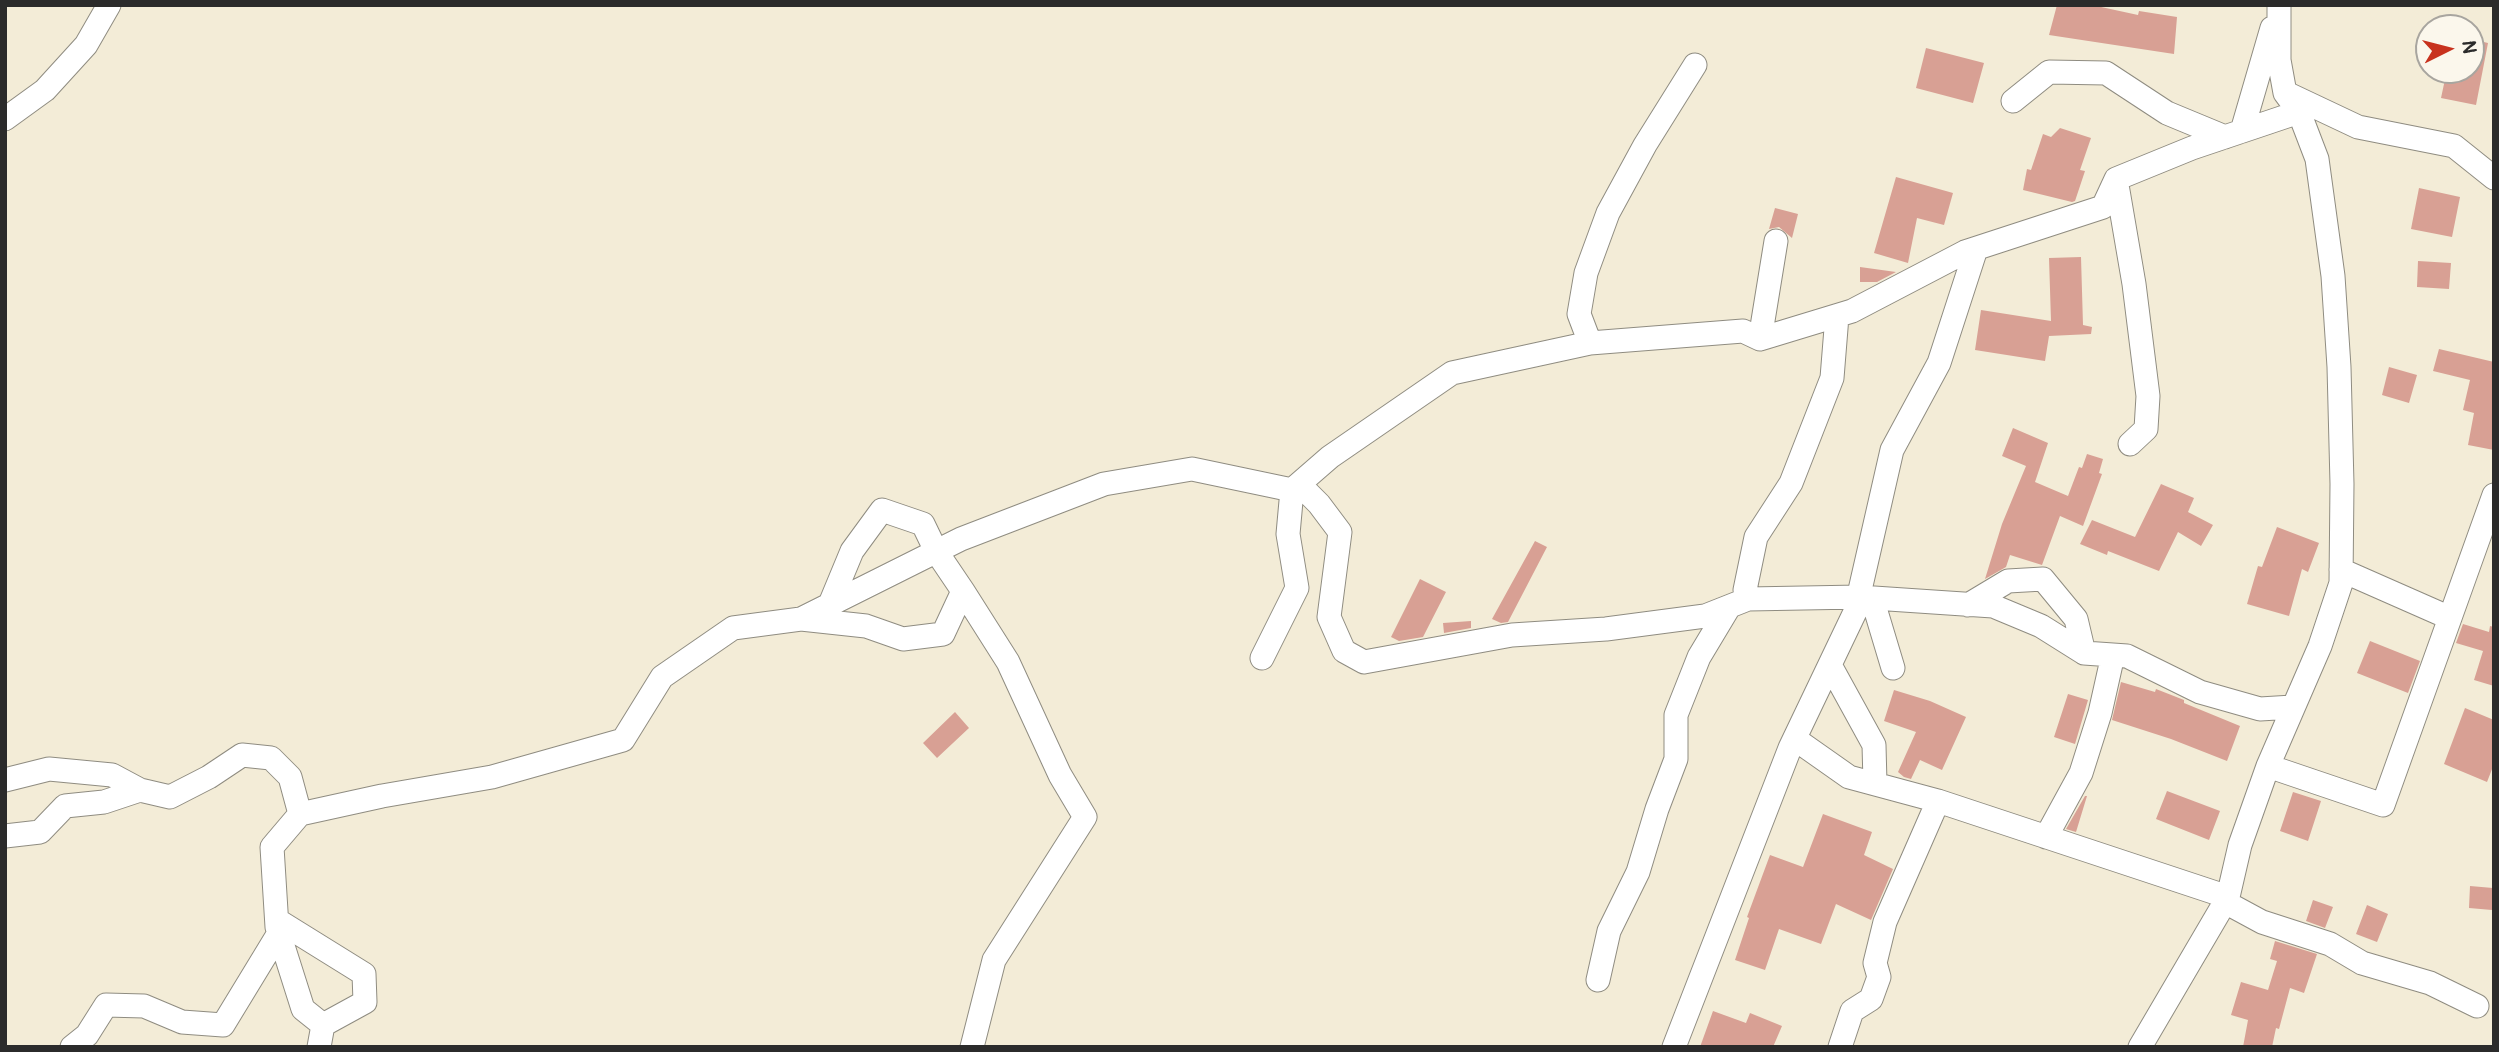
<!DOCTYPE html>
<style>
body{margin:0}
#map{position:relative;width:2499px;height:1052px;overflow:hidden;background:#f3ecd7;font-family:Pangolin,sans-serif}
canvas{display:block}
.frame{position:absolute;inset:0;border:7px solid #2b2b2b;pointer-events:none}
.north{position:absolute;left:2415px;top:14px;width:70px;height:70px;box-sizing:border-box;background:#fbf7ec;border:2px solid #a8a59f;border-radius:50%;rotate:84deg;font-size:19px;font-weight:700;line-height:28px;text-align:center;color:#2b2b2b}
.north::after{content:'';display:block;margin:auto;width:24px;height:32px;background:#c8321e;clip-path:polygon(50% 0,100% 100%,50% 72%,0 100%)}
</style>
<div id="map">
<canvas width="2499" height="1052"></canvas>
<div class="frame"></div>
<div class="north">N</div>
</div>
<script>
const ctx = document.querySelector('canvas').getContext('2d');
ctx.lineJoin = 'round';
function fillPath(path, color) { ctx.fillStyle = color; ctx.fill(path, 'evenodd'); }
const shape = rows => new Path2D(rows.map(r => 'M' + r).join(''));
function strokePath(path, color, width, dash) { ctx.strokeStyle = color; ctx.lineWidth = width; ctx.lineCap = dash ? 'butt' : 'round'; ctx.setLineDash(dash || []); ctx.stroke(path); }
fillPath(shape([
 [2057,5,2092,5,2138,15,2139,11,2177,17,2174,54,2049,35],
 [2471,39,2488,43,2476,105,2441,98,2447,70,2471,70],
 [1926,48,1984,63,1973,103,1916,88],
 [2060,128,2091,138,2080,170,2085,171,2075,201,2072,202,2023,190,2027,169,2031,170,2043,134,2051,137],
 [1896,177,1953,193,1944,225,1917,218,1908,263,1874,253],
 [2419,188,2460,197,2452,237,2411,229],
 [1775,208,1798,214,1792,238,1779,227,1769,229],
 [2081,257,2083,325,2092,327,2091,334,2049,336,2045,361,1975,350,1981,310,2051,321,2049,258],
 [2418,261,2451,263,2449,289,2417,287],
 [1860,267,1896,272,1877,282,1860,282],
 [2439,349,2494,362,2494,450,2468,445,2474,413,2463,410,2470,380,2433,371],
 [2389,367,2417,375,2409,403,2382,395],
 [2013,428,2048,443,2035,482,2068,496,2079,467,2082,468,2087,454,2103,459,2099,473,2102,474,2083,526,2060,516,2042,565,2010,555,2006,567,1985,579,2002,524,2026,466,2002,456],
 [2161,484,2194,498,2188,512,2213,525,2201,546,2178,532,2159,571,2108,551,2107,555,2080,544,2092,520,2135,537],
 [2277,527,2319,543,2308,572,2302,569,2289,616,2247,604,2258,566,2262,567],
 [1535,541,1547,547,1508,622,1501,623,1492,619],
 [1420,579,1446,592,1423,637,1399,641,1391,637],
 [1471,621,1471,628,1444,633,1443,623],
 [2463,624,2489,632,2490,626,2494,627,2494,686,2474,680,2483,651,2456,643],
 [2370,641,2420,661,2408,693,2357,673],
 [2121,682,2155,692,2156,689,2184,700,2184,703,2240,726,2227,761,2171,739,2112,720],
 [1894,690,1930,701,1966,717,1942,770,1920,760,1911,779,1904,777,1898,772,1916,732,1884,721],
 [2068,694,2088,700,2075,744,2054,737],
 [2465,708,2494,720,2494,764,2487,782,2444,764],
 [955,712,969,728,937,758,923,743],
 [2167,791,2220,811,2209,840,2156,819],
 [2293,792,2321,801,2308,841,2280,831],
 [2085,796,2087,796,2076,832,2066,829],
 [1823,814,1872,832,1864,855,1893,869,1871,920,1836,904,1821,944,1779,929,1765,970,1735,960,1749,918,1747,917,1770,855,1803,867],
 [2470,886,2493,888,2492,910,2469,908],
 [2313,900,2333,907,2325,928,2306,921],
 [2367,905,2388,914,2377,942,2356,934],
 [2275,941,2317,954,2304,993,2290,988,2279,1029,2276,1028,2272,1047,2243,1047,2248,1020,2231,1015,2241,982,2268,990,2277,961,2270,959],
 [1713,1011,1746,1023,1750,1013,1782,1026,1773,1047,1700,1047]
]), '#d8a094');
const minor = shape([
 [2286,93,2358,127,2454,146,2494,178],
 [2013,101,2049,72,2106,73,2167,113,2225,137],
 [5,119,45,90,86,45,109,5],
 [2242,131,2272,28],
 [2116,179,2134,284,2148,396,2146,429,2130,444],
 [1760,339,1776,241],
 [1590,343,1579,314,1586,273,1608,213,1645,145,1695,65],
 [1299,484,1319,504,1340,532,1329,617,1344,651,1364,662,1512,635,1606,629,1705,616,1748,599,1859,597,1993,606,2041,626,2084,653,2127,656,2200,692,2260,709,2293,707],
 [2341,570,2450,618],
 [963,591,1008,662,1060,775,1085,817,994,960,972,1047],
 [1872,598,1893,668],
 [1748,599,1745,590,1756,537,1791,483,1832,378,1837,316],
 [1968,605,2008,581,2043,579,2076,619,2084,653],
 [801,619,866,626,903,639,943,634,963,591,936,551,923,524,882,510,852,551,830,604],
 [1262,658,1297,588,1288,534,1292,490],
 [1830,665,1874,745,1875,783],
 [1795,739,1849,777,1938,801,2228,897],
 [2268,766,2383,805,2494,495],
 [5,780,49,769,112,775,140,790,170,797,209,777,242,755,271,758,290,777,300,814,382,796,492,777,623,740,662,677,733,628,801,619,961,539,1104,484,1192,469,1292,490,1330,457,1452,373,1590,343,1743,331,1760,339,1852,311,1965,252,2103,207,2116,179,2192,148,2299,112],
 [300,814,272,847,277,927,303,1009,323,1025,319,1047],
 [5,836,40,832,65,806,104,802,140,790],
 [2046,837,2081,773,2100,713,2113,655],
 [2225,902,2262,922,2330,944,2362,963,2430,983,2477,1006],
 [277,920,364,974,365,1002,323,1025],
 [1598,980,1609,931,1638,872,1657,809,1676,759,1676,715,1699,657,1729,607],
 [72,1047,87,1035,106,1005,144,1006,182,1022,223,1025,279,933],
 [1674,1047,1790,748,1855,612,1892,450,1939,363,1976,249],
 [1840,1047,1852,1011,1871,999,1879,977,1875,963,1885,922,1938,801],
 [2140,1047,2228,897,2240,845,2268,766,2320,646,2341,583,2342,484,2339,367,2333,276,2317,159,2299,112,2285,93,2279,60,2279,5]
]);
strokePath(minor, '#8f8c81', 25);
strokePath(minor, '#fff', 23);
</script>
